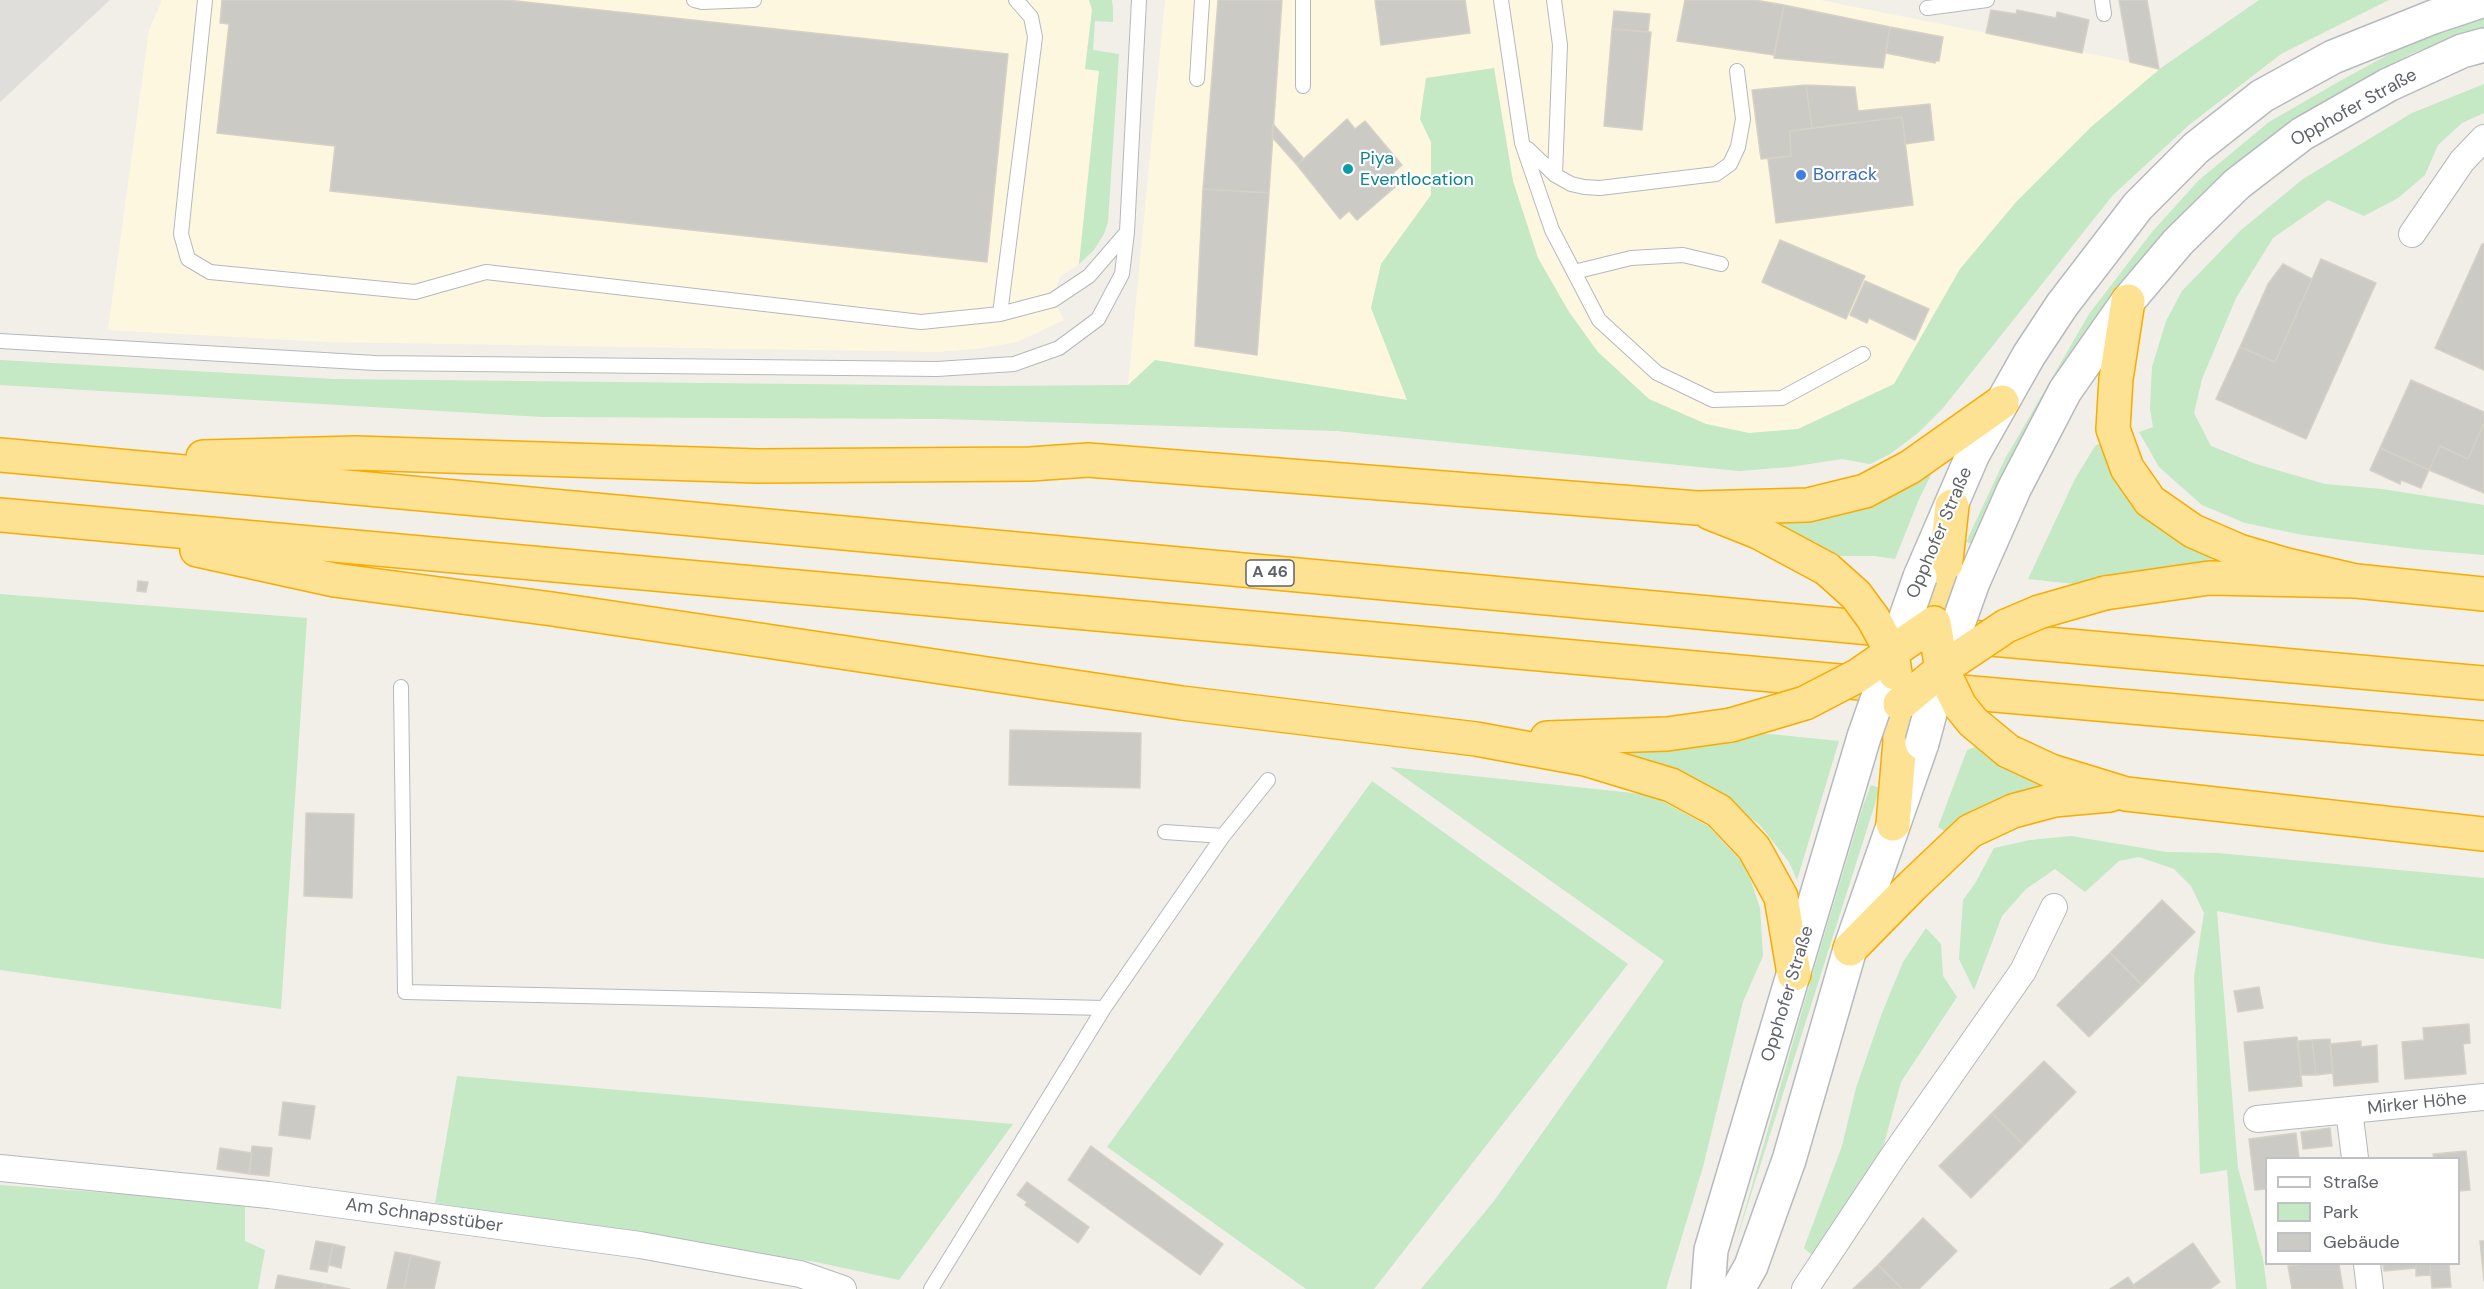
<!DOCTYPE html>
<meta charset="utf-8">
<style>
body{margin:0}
#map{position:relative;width:2484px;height:1289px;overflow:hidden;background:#f1efe8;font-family:"DM Sans",sans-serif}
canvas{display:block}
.legend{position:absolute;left:2265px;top:1157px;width:195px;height:108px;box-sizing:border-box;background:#fff;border:2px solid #bfc1c3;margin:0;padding:8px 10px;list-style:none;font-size:18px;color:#5f6368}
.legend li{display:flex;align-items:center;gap:12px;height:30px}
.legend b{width:30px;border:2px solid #bfc1c3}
</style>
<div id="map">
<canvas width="2484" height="1289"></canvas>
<ul class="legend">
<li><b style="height:8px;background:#fff"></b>Straße</li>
<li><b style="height:16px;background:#c5e8c5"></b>Park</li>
<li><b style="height:16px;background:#cccac5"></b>Gebäude</li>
</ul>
</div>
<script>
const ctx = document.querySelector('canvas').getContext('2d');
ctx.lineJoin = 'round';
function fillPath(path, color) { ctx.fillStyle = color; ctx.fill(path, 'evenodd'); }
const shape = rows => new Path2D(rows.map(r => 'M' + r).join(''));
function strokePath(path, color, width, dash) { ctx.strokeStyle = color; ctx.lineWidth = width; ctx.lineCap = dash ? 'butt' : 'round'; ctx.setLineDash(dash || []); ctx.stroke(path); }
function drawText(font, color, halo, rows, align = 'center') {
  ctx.font = font + ' "DM Sans",sans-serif'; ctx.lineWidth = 4.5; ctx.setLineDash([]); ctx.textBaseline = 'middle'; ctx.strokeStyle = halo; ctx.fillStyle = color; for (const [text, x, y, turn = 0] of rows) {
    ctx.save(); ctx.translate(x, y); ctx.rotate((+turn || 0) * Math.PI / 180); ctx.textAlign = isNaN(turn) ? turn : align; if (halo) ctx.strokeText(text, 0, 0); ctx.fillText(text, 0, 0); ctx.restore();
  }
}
fillPath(shape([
 [162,0,1089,0,1092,10,1085,69,1099,70,1079,264,1060,277,1053,299,1064,320,1017,342,984,348,938,352,326,342,108,330,149,30],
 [1165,0,1820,0,2161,68,2091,127,2017,201,1960,269,1894,384,1798,429,1749,433,1706,424,1649,399,1598,352,1569,312,1538,258,1513,181,1494,69,1420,119,1431,142,1431,195,1381,264,1371,308,1408,400,1374,396,1128,385]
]), '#fef7e0');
fillPath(shape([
 [0,0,110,0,0,102]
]), '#e0deda');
fillPath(shape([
 [1089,0,1112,0,1113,9,1113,22,1095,21,1093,50,1119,54,1108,222,1104,234,1094,250,1079,264,1099,71,1085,69,1092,10],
 [2259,0,2389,0,2281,54,2189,125,2113,195,1943,408,1918,433,1890,454,1870,464,1842,459,1790,467,1739,471,1337,431,942,419,542,417,0,385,0,360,334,379,987,386,1128,385,1155,360,1407,400,1371,308,1381,264,1431,195,1431,142,1420,119,1426,78,1494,68,1513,181,1538,258,1569,312,1598,352,1649,399,1706,424,1749,433,1798,429,1894,384,1960,269,2017,201,2091,127,2161,68],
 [2484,16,2484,27,2413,53,2355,83,2297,117,2209,189,2167,229,2131,276,1972,544,1966,542,2005,459,2089,314,2152,232,2199,180,2269,122,2340,81,2404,46],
 [2484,84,2484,113,2462,123,2438,145,2425,175,2398,198,2364,216,2328,200,2273,238,2236,298,2202,379,2194,413,2211,446,2256,464,2325,484,2382,489,2484,505,2484,555,2415,549,2303,535,2245,523,2202,505,2159,467,2139,432,2153,427,2150,409,2152,367,2166,321,2182,291,2241,230,2303,179,2412,113],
 [2102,442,2254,570,2084,585,2028,579,2075,479,2095,446],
 [1937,463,1919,499,1895,559,1875,556,1834,556,1815,542,1762,522],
 [0,594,307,618,281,1009,0,970],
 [1760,733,1839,741,1797,880,1789,862,1759,824,1703,786,1580,748],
 [1975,747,1988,748,2071,787,1971,813,1944,831,1938,827,1967,750],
 [1390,767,1651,795,1708,826,1741,861,1751,881,1760,908,1763,956,1743,1002,1703,1167,1666,1289,1421,1289,1494,1201,1664,961],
 [1372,781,1628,964,1374,1289,1306,1289,1107,1147],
 [1871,785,1880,788,1734,1248,1812,976,1863,806],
 [2071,836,2167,852,2218,853,2484,878,2484,959,2384,944,2217,911,2238,1168,2263,1259,2267,1289,2236,1289,2227,1170,2200,1174,2194,977,2204,913,2191,886,2174,869,2139,857,2119,861,2085,892,2055,869,2026,889,2002,916,1974,990,1959,959,1963,900,1976,882,1994,848,2030,840],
 [1926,928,1941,944,1943,976,1957,997,1901,1082,1879,1162,1815,1258,1804,1248,1842,1146,1856,1088,1882,1013,1903,962],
 [457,1076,1013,1124,899,1280,816,1262,435,1203],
 [0,1185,245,1203,245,1241,265,1250,258,1289,0,1289]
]), '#c5e8c5');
const building = shape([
 [222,0,507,0,1008,54,987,262,330,191,335,146,217,133,229,24,220,23,222,0],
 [1218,0,1282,0,1269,193,1203,189,1218,0],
 [1375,0,1465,0,1470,33,1381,45,1375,0],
 [1685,0,1755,0,1784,5,1774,55,1677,41,1685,0],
 [2119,0,2147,0,2159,69,2130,62,2119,0],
 [1784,5,1890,27,1883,68,1774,58,1784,5],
 [1991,10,2016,14,2017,10,2056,18,2057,12,2089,20,2082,53,1986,33,1991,10],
 [1614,11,1650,14,1648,32,1612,29,1614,11],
 [1890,27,1943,37,1939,61,1936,61,1935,63,1886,53,1890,27],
 [1612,29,1651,32,1642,130,1604,126,1612,29],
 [1806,85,1855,87,1858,111,1930,104,1934,140,1905,144,1902,117,1812,128,1806,85],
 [1806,85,1812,128,1790,131,1791,156,1761,159,1752,90,1806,85],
 [1902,117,1913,205,1776,223,1768,159,1791,156,1790,131,1902,117],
 [1347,119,1355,129,1365,121,1402,165,1393,173,1401,182,1357,220,1349,211,1340,219,1297,165,1347,119],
 [1273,124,1304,159,1297,165,1272,137,1273,124],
 [1203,189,1269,193,1257,355,1195,346,1203,189],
 [1780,240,1865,276,1846,319,1762,282,1780,240],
 [2482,244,2484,244,2484,370,2435,348,2482,244],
 [2321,259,2376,283,2306,439,2216,399,2240,347,2275,362,2321,259],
 [2283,264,2312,279,2275,362,2240,347,2268,284,2283,264],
 [1865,281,1929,309,1915,340,1869,318,1867,323,1850,315,1865,281],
 [2411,380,2484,412,2484,423,2468,459,2440,446,2429,470,2380,448,2411,380],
 [2484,423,2484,493,2429,470,2440,446,2468,459,2484,423],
 [2380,448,2429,470,2421,488,2401,480,2400,484,2370,470,2380,448],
 [138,581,148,582,146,592,137,591,138,581],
 [1010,730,1141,733,1140,788,1009,785,1010,730],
 [306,813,354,814,352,898,304,896,306,813],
 [2162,900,2195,932,2142,985,2110,953,2162,900],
 [2110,953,2142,985,2089,1037,2057,1005,2110,953],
 [2259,987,2263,1008,2238,1012,2234,991,2259,987],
 [2469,1024,2470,1043,2463,1044,2466,1074,2405,1079,2402,1042,2424,1040,2423,1028,2469,1024],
 [2297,1037,2302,1086,2249,1091,2244,1042,2297,1037],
 [2330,1039,2333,1073,2316,1075,2312,1040,2330,1039],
 [2312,1040,2316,1075,2301,1075,2298,1041,2312,1040],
 [2361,1041,2361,1047,2377,1045,2378,1082,2334,1086,2330,1044,2361,1041],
 [2044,1061,2076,1092,2024,1145,1992,1113,2044,1061],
 [283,1102,315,1106,310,1139,279,1135,283,1102],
 [1992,1113,2024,1145,1971,1198,1939,1166,1992,1113],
 [2330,1128,2332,1146,2303,1149,2301,1132,2330,1128],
 [2296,1133,2299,1158,2266,1158,2266,1189,2255,1190,2249,1139,2296,1133],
 [252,1146,272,1148,269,1176,249,1174,252,1146],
 [1091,1146,1223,1244,1200,1275,1068,1180,1091,1146],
 [220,1148,252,1153,249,1174,217,1169,220,1148],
 [2466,1151,2470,1190,2458,1191,2458,1158,2434,1158,2433,1154,2466,1151],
 [1027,1182,1089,1227,1078,1243,1025,1205,1027,1202,1017,1195,1027,1182],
 [1923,1218,1957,1251,1919,1289,1902,1289,1878,1265,1923,1218],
 [316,1241,333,1244,327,1272,310,1269,316,1241],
 [2480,1241,2484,1241,2484,1281,2480,1241],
 [2193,1243,2220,1282,2210,1289,2136,1289,2133,1285,2193,1243],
 [333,1244,345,1247,341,1268,329,1265,333,1244],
 [395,1252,411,1255,404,1289,387,1289,395,1252],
 [411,1255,440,1262,434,1289,404,1289,411,1255],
 [2306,1264,2339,1264,2343,1289,2292,1289,2288,1266,2306,1264],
 [2383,1264,2416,1264,2416,1268,2384,1271,2383,1264],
 [2416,1264,2430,1264,2431,1275,2416,1276,2416,1264],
 [2430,1264,2449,1264,2451,1287,2432,1288,2430,1264],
 [1878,1265,1902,1289,1853,1289,1878,1265],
 [278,1275,325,1284,324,1289,275,1289,278,1275],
 [2128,1277,2136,1289,2110,1289,2128,1277],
 [325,1284,350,1289,324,1289,325,1284]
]);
fillPath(building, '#cccac5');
strokePath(building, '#d6d1c6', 1.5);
const lane = shape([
 [205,0,181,234,188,259,210,272,415,292,486,272,921,322,1000,314,1053,300,1089,276,1127,232],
 [694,0,702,2,754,0],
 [1501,0,1522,143,1552,230,1599,320,1657,373,1713,400,1782,398,1863,354],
 [1554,0,1560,45,1555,175],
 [2102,0,2104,14],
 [1927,8,1987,0],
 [1197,79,1202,0],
 [1303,86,1303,0],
 [1528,149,1555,175,1571,184,1584,187,1600,188,1716,174,1730,164,1738,147,1743,119,1737,71],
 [1574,272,1631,258,1683,255,1721,264],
 [1000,314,1035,37,1031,17,1016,0],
 [0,341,375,363,937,369,1014,364,1059,348,1098,319,1122,274,1127,232,1139,0],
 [401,687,405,992,1104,1008],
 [1165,832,1223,836],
 [931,1289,1104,1008,1223,836,1268,780]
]);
const street = shape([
 [2412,234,2462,161,2484,138],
 [2349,1110,2355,1158],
 [2257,1119,2484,1097],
 [0,1168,269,1195,640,1245,800,1274,843,1289],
 [2367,1264,2370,1289],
 [1805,1289,1892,1158,2023,971,2054,907]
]);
const secondary = shape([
 [1920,577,1973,454,2029,355,2062,305,2138,206,2196,148,2262,96,2333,57,2433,17,2484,0],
 [1973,582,2014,489,2065,391,2128,301,2178,242,2237,184,2302,134,2388,85,2462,51,2484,45],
 [1708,1289,1711,1250,1864,737],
 [1738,1289,1751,1266,1789,1160,1850,949,1922,743]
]);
const highway = shape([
 [2128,301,2116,379,2113,429,2127,468,2150,501,2193,531,2239,551,2287,565,2356,581],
 [0,455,1903,631],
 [203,457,356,453,757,466,1030,464,1088,460,1697,508,1808,505,1865,491,1910,467,2002,402],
 [1710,513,1758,532,1827,569],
 [0,515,1861,683],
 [197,550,334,580,552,609,1182,703,1476,739,1585,759,1671,785,1719,811,1754,848,1781,897,1794,974],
 [2105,593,2209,578,2356,581,2484,594],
 [1934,623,1944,579,1952,506],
 [1969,637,2484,683],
 [1927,689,2484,738],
 [1547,738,1667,734,1731,725],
 [2008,751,2051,771,2126,794,2484,834],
 [1893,824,1900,741,1900,704],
 [1850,949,1912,886,1970,831,2013,811,2054,800,2110,795]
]);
strokePath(lane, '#b5b8bc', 16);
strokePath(street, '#b5b8bc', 28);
strokePath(secondary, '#b6babf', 36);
strokePath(highway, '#f9ab00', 36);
strokePath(lane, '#fff', 14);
strokePath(street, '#fff', 26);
strokePath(secondary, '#fff', 33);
strokePath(highway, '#fde293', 33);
const secondaryBridge = shape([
 [1864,737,1920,577],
 [1922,743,1942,669,1973,582]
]);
const highwayBridge = shape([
 [1827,569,1856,595,1873,618,1892,653,1895,673],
 [1900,704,1942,669,2006,626,2039,612,2105,593],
 [1731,725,1805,703,1857,676,1934,623,1942,669,1960,706,1973,722,2008,751]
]);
strokePath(secondaryBridge, '#b6babf', 36, []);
strokePath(highwayBridge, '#f9ab00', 36, []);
strokePath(secondaryBridge, '#fff', 33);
strokePath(highwayBridge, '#fde293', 33);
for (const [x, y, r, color] of [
 [1348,169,6,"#0f9aa8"],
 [1801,175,6,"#3f7fe0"]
]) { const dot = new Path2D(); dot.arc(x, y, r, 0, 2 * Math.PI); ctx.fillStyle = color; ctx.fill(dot); strokePath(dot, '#fff', 2); }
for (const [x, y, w] of [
 [1270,573,48]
]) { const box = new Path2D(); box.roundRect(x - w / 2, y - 13, w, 26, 4.5); ctx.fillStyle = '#fff'; ctx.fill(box); strokePath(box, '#5f6368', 1.5); }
drawText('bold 16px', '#5f6368', null, [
 ["A 46",1270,573]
]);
drawText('18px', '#5f6368', '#fff', [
 ["Opphofer Straße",2354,108,-29],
 ["Opphofer Straße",1940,533,-67],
 ["Opphofer Straße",1788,994,-73],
 ["Mirker Höhe",2417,1104,-6],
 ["Am Schnapsstüber",424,1216,8]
]);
drawText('18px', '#0d838f', '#fff', [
 ["Piya",1360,159],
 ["Eventlocation",1360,180]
], 'left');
drawText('18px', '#366cbe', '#fff', [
 ["Borrack",1813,175]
], 'left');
</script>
